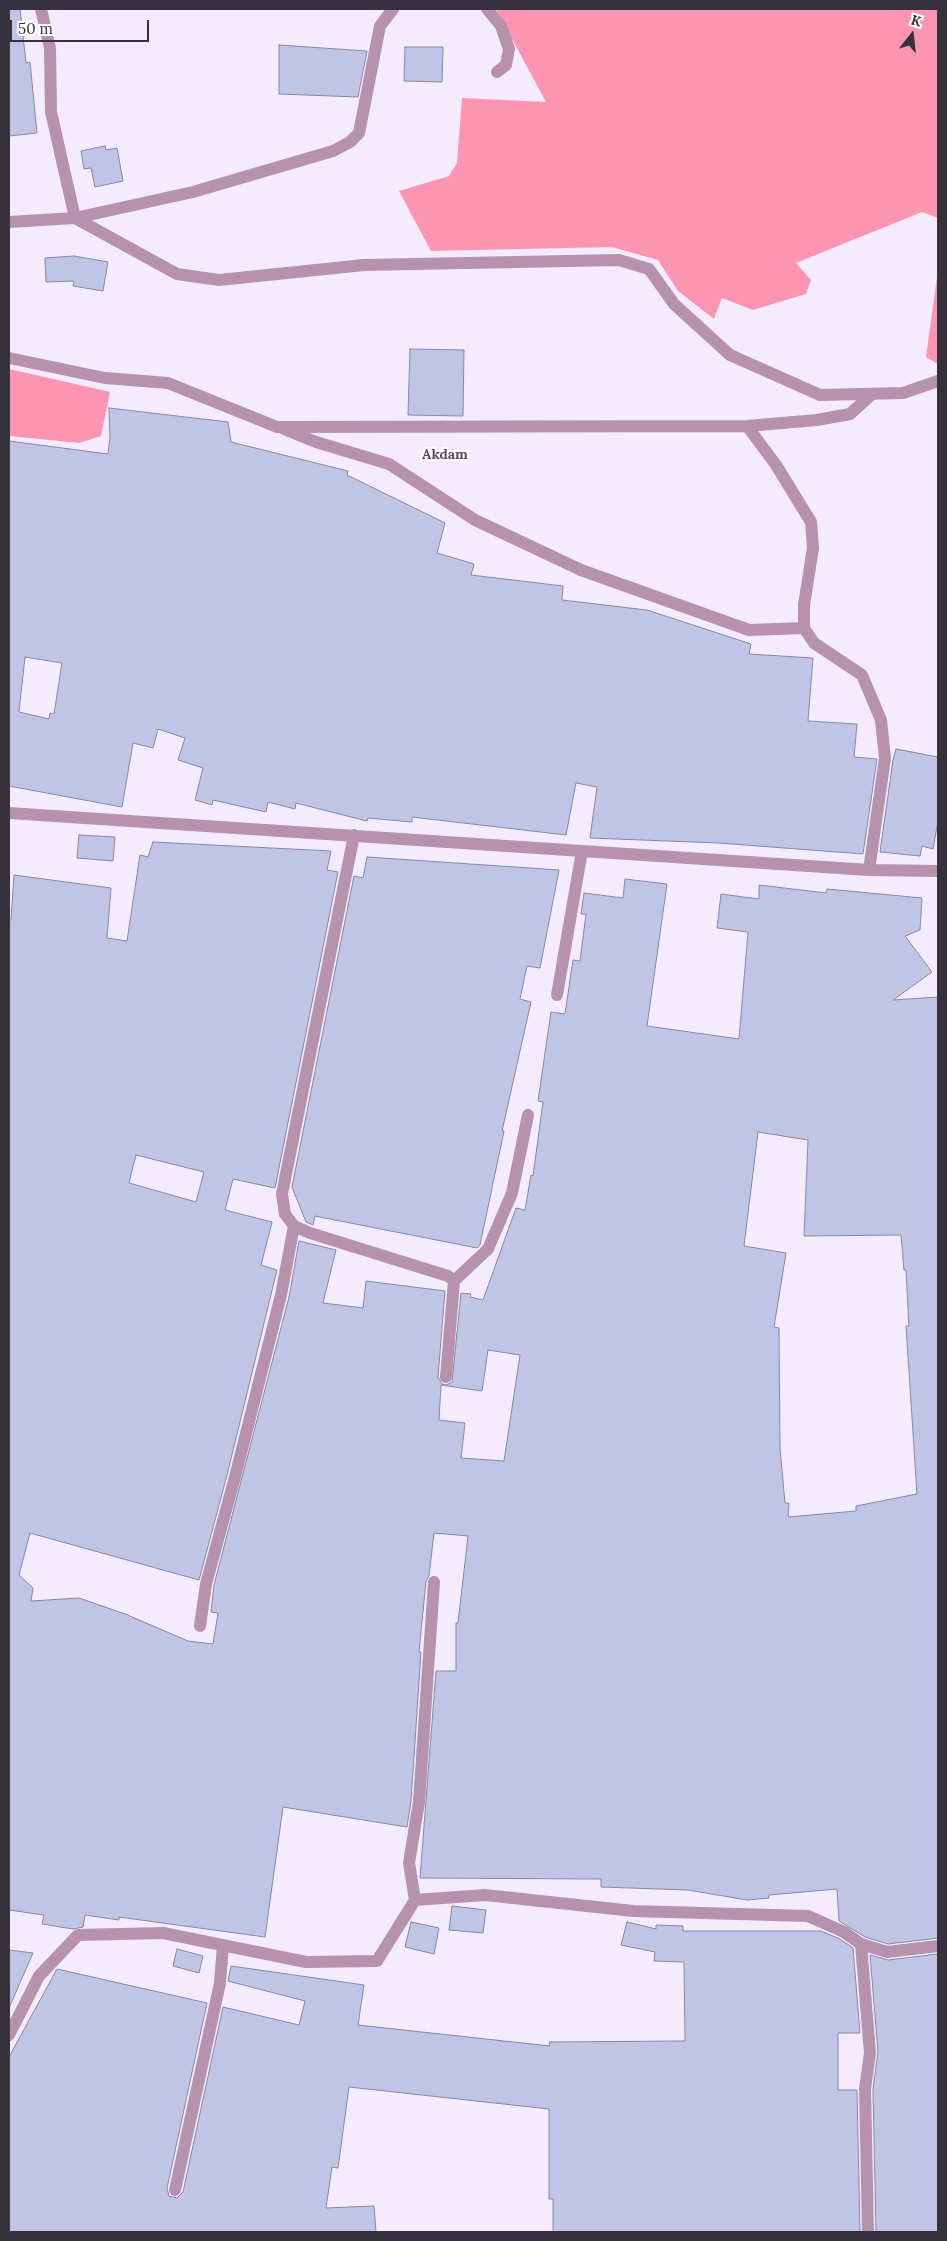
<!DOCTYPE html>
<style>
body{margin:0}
#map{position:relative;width:947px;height:2241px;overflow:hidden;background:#f4ebfe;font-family:Lora,serif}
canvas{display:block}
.frame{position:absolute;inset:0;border:10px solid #37303d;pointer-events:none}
.north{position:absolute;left:887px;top:10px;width:50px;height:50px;-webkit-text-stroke:4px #fff;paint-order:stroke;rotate:16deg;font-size:14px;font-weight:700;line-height:20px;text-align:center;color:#37303d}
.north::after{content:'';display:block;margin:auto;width:18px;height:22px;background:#37303d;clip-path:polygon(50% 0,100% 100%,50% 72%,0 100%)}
.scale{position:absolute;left:10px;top:20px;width:139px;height:22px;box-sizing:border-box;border:2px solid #37303d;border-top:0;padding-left:6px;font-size:15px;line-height:18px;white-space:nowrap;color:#37303d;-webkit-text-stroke:4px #fff;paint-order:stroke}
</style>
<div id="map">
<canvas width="947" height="2241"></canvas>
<div class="frame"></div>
<div class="north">K</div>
<div class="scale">50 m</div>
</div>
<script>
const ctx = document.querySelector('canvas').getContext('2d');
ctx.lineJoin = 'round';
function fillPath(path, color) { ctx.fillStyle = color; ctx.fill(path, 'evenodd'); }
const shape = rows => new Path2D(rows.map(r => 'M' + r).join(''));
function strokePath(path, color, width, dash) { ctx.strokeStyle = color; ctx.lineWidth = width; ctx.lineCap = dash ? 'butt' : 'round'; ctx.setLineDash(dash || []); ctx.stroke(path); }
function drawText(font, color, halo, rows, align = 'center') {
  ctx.font = font + ' Lora,serif'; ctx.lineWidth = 4.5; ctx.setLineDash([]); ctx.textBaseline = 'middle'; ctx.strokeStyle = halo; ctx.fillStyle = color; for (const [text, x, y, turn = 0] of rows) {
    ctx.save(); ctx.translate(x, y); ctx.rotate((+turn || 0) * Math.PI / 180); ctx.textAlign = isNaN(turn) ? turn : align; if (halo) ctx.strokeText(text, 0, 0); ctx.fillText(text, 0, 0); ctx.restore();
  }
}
fillPath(shape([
 [496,9,938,9,938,218,922,212,796,263,811,280,806,294,753,310,722,298,714,319,678,291,658,260,612,247,431,251,399,191,449,176,457,163,462,98,546,102],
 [938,270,938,364,926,357],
 [9,369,110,392,101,436,79,443,9,436]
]), '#fb95b1');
const building = shape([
 [9,9,20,9,26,63,30,62,37,133,9,136,9,9],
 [279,45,367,51,358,97,279,94,279,45],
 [405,47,443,47,442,82,404,81,405,47],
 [105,146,106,150,117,148,123,181,95,187,91,168,84,169,81,151,105,146],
 [74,256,108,262,103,291,73,286,74,281,46,282,45,258,74,256],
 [410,349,464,350,463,416,408,415,410,349],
 [109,408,228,422,231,442,348,471,347,475,445,523,437,553,474,564,471,575,563,586,562,600,647,610,751,644,749,654,813,658,808,721,857,724,854,757,877,759,863,854,719,843,590,838,597,787,576,783,566,835,412,817,412,822,368,818,367,821,296,803,295,809,268,802,266,812,213,800,212,805,195,800,203,768,178,760,185,738,158,729,153,748,133,743,122,807,9,786,9,441,108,454,110,438,109,408],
 [25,657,62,663,54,714,50,713,49,719,19,712,25,657],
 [896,749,938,757,938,821,933,849,922,846,920,856,880,852,893,760,896,749],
 [79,835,115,837,113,861,77,858,79,835],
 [153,842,331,851,327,870,338,872,275,1188,233,1179,225,1210,272,1222,261,1265,277,1270,227,1475,199,1580,30,1533,19,1575,33,1588,31,1601,79,1598,125,1614,188,1641,213,1644,218,1613,211,1612,214,1585,289,1297,299,1241,336,1250,323,1303,363,1308,366,1281,445,1291,438,1377,442,1384,446,1385,452,1382,461,1293,471,1294,470,1297,483,1300,516,1208,525,1210,531,1175,533,1176,543,1102,538,1101,551,1012,565,1014,573,960,580,961,586,914,581,914,584,893,623,898,625,879,667,884,647,1026,739,1039,748,932,717,928,721,894,759,899,759,885,826,893,827,889,922,898,920,930,905,936,932,972,893,1000,938,997,938,1938,888,1944,865,1937,839,1921,837,1889,769,1895,769,1898,747,1900,688,1890,601,1887,601,1879,420,1878,436,1671,456,1671,456,1623,458,1623,468,1536,434,1533,429,1576,426,1581,419,1652,421,1652,411,1801,407,1827,283,1807,265,1937,119,1917,119,1920,85,1915,83,1927,73,1929,42,1924,44,1915,9,1910,9,920,11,920,14,875,111,888,107,938,127,941,140,855,148,857,153,842],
 [758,1132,808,1140,804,1236,901,1235,904,1270,906,1270,909,1326,906,1326,917,1494,856,1506,856,1511,788,1517,789,1503,785,1503,780,1448,779,1328,774,1327,786,1253,744,1246,758,1132],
 [136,1155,204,1172,196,1202,129,1183,136,1155],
 [488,1350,520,1355,504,1461,461,1458,465,1423,439,1420,441,1385,482,1391,488,1350],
 [367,857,559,870,540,968,527,966,520,999,531,1002,502,1131,504,1131,480,1245,477,1248,315,1216,313,1225,306,1222,292,1187,354,876,363,878,367,857],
 [452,1906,486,1910,483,1933,449,1930,452,1906],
 [411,1922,439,1928,434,1954,405,1947,411,1922],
 [627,1922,656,1929,656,1925,683,1926,683,1931,821,1931,840,1939,853,1948,860,2033,838,2033,838,2090,857,2090,860,2232,553,2232,553,2199,549,2199,549,2109,349,2087,338,2168,332,2167,326,2208,374,2206,376,2232,9,2232,9,2057,57,1969,207,2003,167,2188,169,2196,177,2198,183,2192,223,2007,299,2025,305,2001,228,1981,231,1966,364,1985,358,2025,550,2046,549,2042,685,2041,684,1962,654,1961,655,1952,621,1945,627,1922],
 [177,1949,203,1956,199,1973,173,1966,177,1949],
 [9,1950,33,1953,9,2008,9,1950],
 [938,1954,938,2232,876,2232,873,2089,878,2052,870,1955,888,1960,938,1954]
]);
fillPath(building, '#c0c5e6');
strokePath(building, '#8488a7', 1);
strokePath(shape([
 [41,9,50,48,51,112,75,218,193,192,333,151,350,142,359,133,380,26,393,9],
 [487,9,501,26,509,49,506,65,497,72],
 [9,222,75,218,177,274,219,280,364,265,619,260,649,269,674,304,730,355,820,395,903,393,938,381],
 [9,358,105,378,168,383,277,427,747,426,817,420,850,414,871,395],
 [747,426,776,465,811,522,813,548,804,605,804,628,814,643,862,675,881,720,885,758,869,870],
 [284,429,316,442,389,464,475,520,581,570,749,630,804,628],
 [9,813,869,870,938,871],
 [354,835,282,1194,285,1214,294,1226,310,1233,448,1276,454,1281,446,1377],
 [557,995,582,851],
 [454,1281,488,1249,512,1193,528,1115],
 [200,1626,206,1584,235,1477,281,1295,294,1226],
 [415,1900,409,1863,419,1802,434,1582],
 [861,1944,870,2053,865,2089,868,2232],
 [9,2035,39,1976,78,1935,163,1933,306,1962,377,1961,415,1900,485,1895,633,1911,808,1916,844,1932,861,1944,887,1952,938,1946],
 [175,2190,220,1983,223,1945]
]), '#b692ad', 12);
drawText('bold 14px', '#564964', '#fff', [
 ["Akdam",445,455]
]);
</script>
